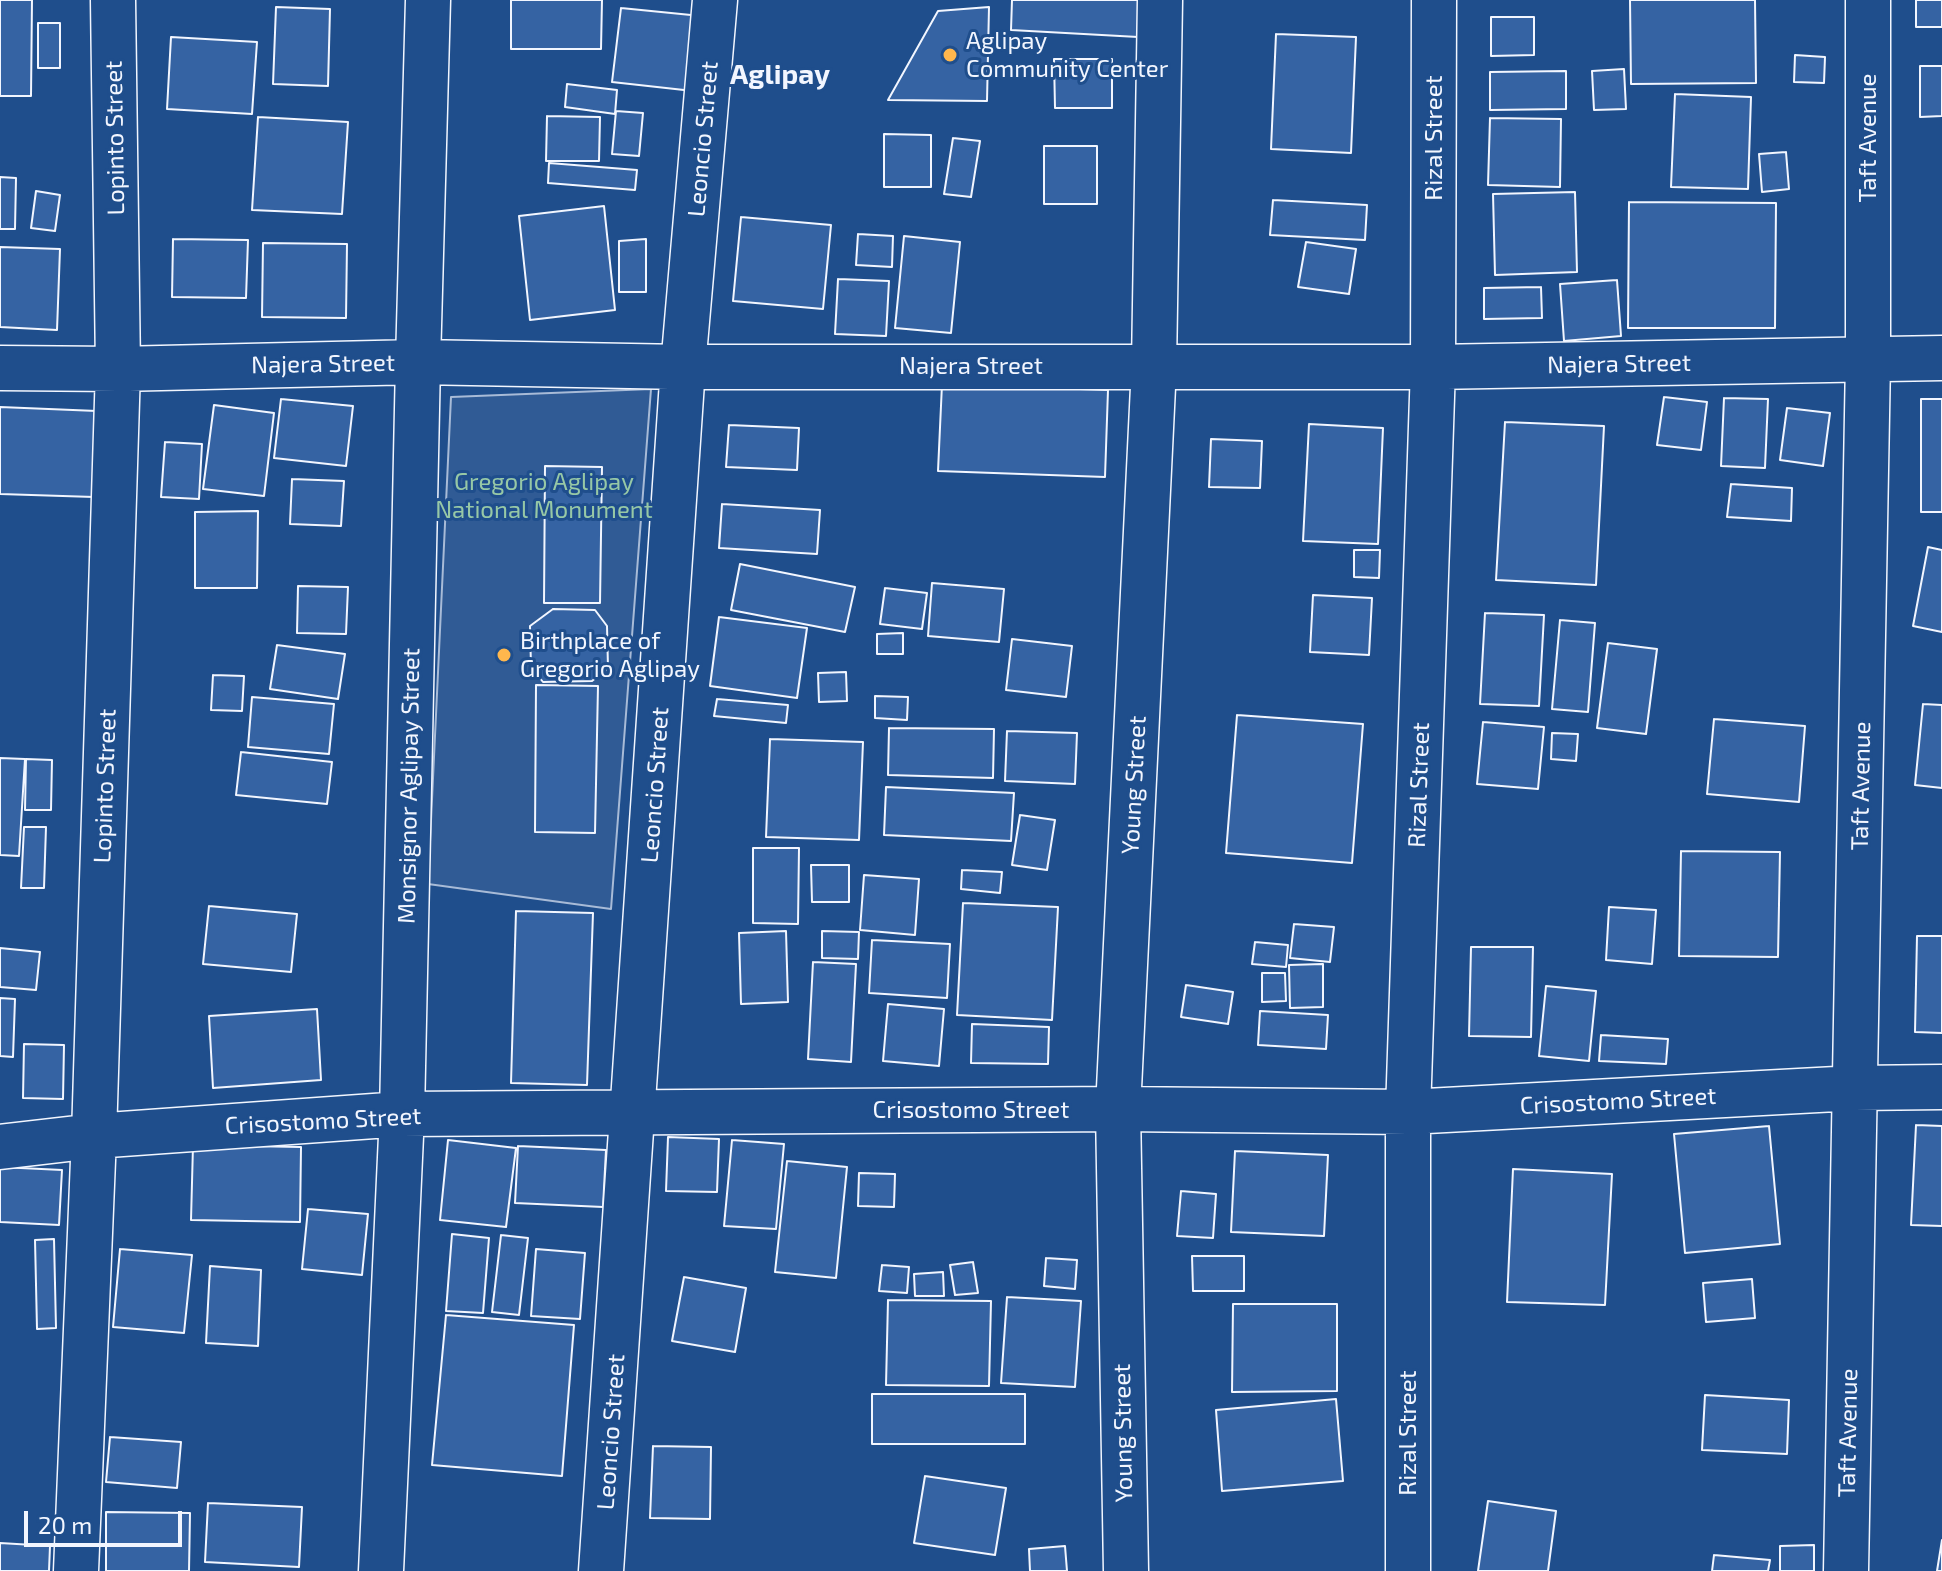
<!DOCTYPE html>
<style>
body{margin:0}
#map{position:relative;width:1942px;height:1571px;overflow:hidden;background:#1f4e8c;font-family:"Exo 2",sans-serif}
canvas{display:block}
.scale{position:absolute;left:24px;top:1511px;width:158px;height:36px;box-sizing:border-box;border:4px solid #f2f6ff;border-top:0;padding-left:10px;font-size:24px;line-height:28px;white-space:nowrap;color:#f2f6ff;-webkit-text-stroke:6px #1f4e8c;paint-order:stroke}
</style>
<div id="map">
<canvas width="1942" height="1571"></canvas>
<div class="scale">20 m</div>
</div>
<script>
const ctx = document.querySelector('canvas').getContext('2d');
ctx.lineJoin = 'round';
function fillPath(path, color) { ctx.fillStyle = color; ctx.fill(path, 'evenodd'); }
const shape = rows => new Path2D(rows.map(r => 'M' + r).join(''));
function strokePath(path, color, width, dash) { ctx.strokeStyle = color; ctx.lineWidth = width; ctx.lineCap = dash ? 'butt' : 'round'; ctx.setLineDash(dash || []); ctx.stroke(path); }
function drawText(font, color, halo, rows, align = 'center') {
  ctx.font = font + ' "Exo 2",sans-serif'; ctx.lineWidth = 6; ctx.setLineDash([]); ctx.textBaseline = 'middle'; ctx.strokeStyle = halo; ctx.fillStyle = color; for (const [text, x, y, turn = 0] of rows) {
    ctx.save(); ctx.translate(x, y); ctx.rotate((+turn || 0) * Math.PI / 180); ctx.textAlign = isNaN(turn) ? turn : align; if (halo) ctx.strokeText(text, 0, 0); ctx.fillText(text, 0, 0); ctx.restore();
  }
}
const green = shape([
 [651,389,611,909,428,884,451,397,651,389]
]);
fillPath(green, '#305b95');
strokePath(green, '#a8bbd7', 2);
const building = shape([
 [0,0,32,0,31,96,0,96,0,0],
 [511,0,602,0,601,49,511,49,511,0],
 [1012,0,1140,0,1138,37,1011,30,1012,0],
 [1630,0,1755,0,1756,83,1631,84,1630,0],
 [1916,0,1942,0,1942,27,1916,27,1916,0],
 [276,7,330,9,328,86,273,84,276,7],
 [989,7,987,101,888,100,938,11,989,7],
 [621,8,711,17,702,92,612,82,621,8],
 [1491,17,1534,17,1534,55,1491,56,1491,17],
 [38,23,60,23,60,68,38,68,38,23],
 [1276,34,1356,37,1351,153,1271,149,1276,34],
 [171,37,257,42,252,114,167,109,171,37],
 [1795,55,1825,57,1824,83,1794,82,1795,55],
 [1054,59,1112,59,1112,108,1055,108,1054,59],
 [1920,66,1942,66,1942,116,1920,117,1920,66],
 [1624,69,1626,109,1594,110,1592,71,1624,69],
 [1566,71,1566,109,1490,110,1490,72,1566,71],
 [567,84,617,90,615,114,565,107,567,84],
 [1675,94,1751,97,1748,189,1671,187,1675,94],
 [616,111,643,113,639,156,612,154,616,111],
 [547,116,600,117,599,161,546,161,547,116],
 [258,117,348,122,342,214,252,210,258,117],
 [1490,118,1561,119,1560,187,1488,185,1490,118],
 [884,134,931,135,931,187,884,187,884,134],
 [953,138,980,141,971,197,944,194,953,138],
 [1044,146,1097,146,1097,204,1044,204,1044,146],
 [1786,152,1789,189,1762,192,1759,154,1786,152],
 [549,163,637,170,635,190,548,183,549,163],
 [0,177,16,178,15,229,0,229,0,177],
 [36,191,60,195,55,231,31,228,36,191],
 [1575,192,1577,272,1495,275,1493,194,1575,192],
 [1273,200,1367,205,1365,240,1270,235,1273,200],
 [1629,202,1776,203,1775,328,1628,328,1629,202],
 [604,206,615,310,530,320,519,216,604,206],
 [741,217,831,225,823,309,733,301,741,217],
 [858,234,893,236,892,267,856,265,858,234],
 [904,236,960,242,951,333,895,328,904,236],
 [173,239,248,240,246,298,172,297,173,239],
 [646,239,646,292,619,292,619,241,646,239],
 [1306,242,1356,249,1349,294,1298,287,1306,242],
 [263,243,347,244,346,318,262,317,263,243],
 [0,247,60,249,57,330,0,327,0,247],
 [838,279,889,281,886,336,835,334,838,279],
 [1617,280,1621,336,1564,341,1560,284,1617,280],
 [1541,287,1542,318,1484,319,1484,288,1541,287],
 [942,384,1108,390,1105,477,938,471,942,384],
 [1664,397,1707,402,1701,450,1657,445,1664,397],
 [1724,398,1768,399,1765,468,1721,466,1724,398],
 [281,399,353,406,346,466,274,458,281,399],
 [1921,399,1942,399,1942,512,1921,512,1921,399],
 [214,405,274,413,264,496,203,489,214,405],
 [0,407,97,411,94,497,0,494,0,407],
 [1787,408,1830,413,1823,466,1780,460,1787,408],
 [1505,422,1604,426,1596,585,1496,580,1505,422],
 [1309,424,1383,428,1378,544,1303,541,1309,424],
 [729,425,799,428,797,470,726,467,729,425],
 [1211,439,1262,441,1260,488,1209,487,1211,439],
 [165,442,202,444,199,499,161,497,165,442],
 [545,466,602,467,600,603,544,603,545,466],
 [292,479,344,481,341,526,290,524,292,479],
 [1731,484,1792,488,1791,521,1727,517,1731,484],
 [722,504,820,510,817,554,719,548,722,504],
 [258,511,257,588,195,588,195,512,258,511],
 [1928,547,1942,550,1942,632,1913,626,1928,547],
 [1354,550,1380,550,1379,578,1354,577,1354,550],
 [740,564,855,587,845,632,731,610,740,564],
 [932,583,1004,589,999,642,928,636,932,583],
 [298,586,348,587,346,634,297,633,298,586],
 [885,588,927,593,922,629,880,624,885,588],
 [1313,595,1372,598,1369,655,1310,652,1313,595],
 [553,609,595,610,607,626,608,668,592,681,543,682,531,667,530,626,553,609],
 [1485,613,1544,615,1539,706,1480,704,1485,613],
 [719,617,807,628,797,698,710,686,719,617],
 [1560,620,1595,623,1588,712,1552,709,1560,620],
 [903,633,903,654,877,654,877,634,903,633],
 [1012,639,1072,646,1066,697,1006,690,1012,639],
 [1608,643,1657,649,1646,734,1597,728,1608,643],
 [277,645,345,654,338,699,270,689,277,645],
 [846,672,847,701,819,702,818,673,846,672],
 [213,675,244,676,242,711,211,710,213,675],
 [536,685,598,686,595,833,535,832,536,685],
 [875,696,908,697,907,720,875,718,875,696],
 [252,697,334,704,329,754,248,747,252,697],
 [717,699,788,705,786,723,714,716,717,699],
 [1923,704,1942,705,1942,788,1915,785,1923,704],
 [1237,715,1363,724,1352,863,1226,853,1237,715],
 [1714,719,1805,726,1799,802,1707,794,1714,719],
 [1483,722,1544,727,1538,789,1477,784,1483,722],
 [889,728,994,729,993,778,888,775,889,728],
 [1007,731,1077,733,1075,784,1005,781,1007,731],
 [1552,733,1578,734,1576,761,1551,759,1552,733],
 [770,739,863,742,859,840,766,837,770,739],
 [241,752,332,762,327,804,236,795,241,752],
 [0,758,25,759,19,856,0,855,0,758],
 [26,759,52,760,51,810,25,810,26,759],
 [886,787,1014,793,1011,841,884,835,886,787],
 [1020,815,1055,820,1047,870,1012,865,1020,815],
 [24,827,46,827,44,888,21,888,24,827],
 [753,848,799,848,798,924,753,923,753,848],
 [1681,851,1780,852,1778,957,1679,956,1681,851],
 [811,865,849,865,849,902,812,902,811,865],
 [962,870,1002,872,1000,893,961,889,962,870],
 [864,875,919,879,915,935,860,930,864,875],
 [963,903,1058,907,1052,1020,957,1015,963,903],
 [209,906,297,914,291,972,203,964,209,906],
 [1609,907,1656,910,1652,964,1606,960,1609,907],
 [516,911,593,913,587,1085,511,1083,516,911],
 [1294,924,1334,927,1330,962,1290,958,1294,924],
 [786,931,788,1002,741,1004,739,933,786,931],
 [822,931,859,932,858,959,822,958,822,931],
 [1917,936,1942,936,1942,1033,1915,1032,1917,936],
 [872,940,950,944,947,998,869,993,872,940],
 [1255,942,1288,945,1286,967,1252,964,1255,942],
 [1471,947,1533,947,1531,1037,1469,1036,1471,947],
 [0,948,40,952,36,990,0,987,0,948],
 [813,962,856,964,851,1062,808,1059,813,962],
 [1323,964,1323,1007,1290,1008,1289,965,1323,964],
 [1262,973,1285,973,1286,1001,1262,1002,1262,973],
 [1186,985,1233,992,1228,1024,1181,1017,1186,985],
 [1546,986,1596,991,1589,1061,1539,1056,1546,986],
 [0,998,15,999,13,1057,0,1056,0,998],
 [888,1004,944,1009,939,1066,883,1061,888,1004],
 [317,1009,321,1080,213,1088,209,1016,317,1009],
 [1260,1011,1328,1015,1326,1049,1258,1045,1260,1011],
 [972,1024,1049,1027,1048,1064,971,1063,972,1024],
 [1601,1035,1668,1039,1666,1064,1599,1061,1601,1035],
 [24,1044,64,1045,63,1099,23,1098,24,1044],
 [1916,1125,1942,1126,1942,1226,1911,1225,1916,1125],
 [1769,1126,1780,1244,1685,1253,1674,1134,1769,1126],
 [668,1137,719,1139,717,1192,666,1191,668,1137],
 [448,1140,516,1148,506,1227,440,1220,448,1140],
 [732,1140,784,1144,776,1229,724,1226,732,1140],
 [193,1145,301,1147,300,1222,191,1220,193,1145],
 [518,1146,606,1150,603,1207,515,1203,518,1146],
 [1235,1151,1328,1155,1324,1236,1231,1232,1235,1151],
 [787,1161,847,1167,836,1278,775,1272,787,1161],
 [0,1167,62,1170,59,1225,0,1222,0,1167],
 [1513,1169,1612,1174,1605,1305,1507,1302,1513,1169],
 [859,1173,895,1174,894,1207,858,1206,859,1173],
 [1181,1191,1216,1194,1213,1238,1177,1236,1181,1191],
 [308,1209,368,1214,362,1275,302,1269,308,1209],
 [452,1234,489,1238,483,1313,446,1311,452,1234],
 [501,1235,528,1238,519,1315,492,1312,501,1235],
 [54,1239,56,1328,37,1329,35,1240,54,1239],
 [120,1249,192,1255,184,1333,113,1327,120,1249],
 [536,1249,585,1253,580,1319,531,1316,536,1249],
 [1192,1256,1244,1256,1244,1291,1193,1291,1192,1256],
 [1046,1258,1077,1260,1075,1289,1044,1286,1046,1258],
 [973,1262,978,1293,955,1295,950,1265,973,1262],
 [882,1265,909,1267,907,1293,879,1291,882,1265],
 [210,1266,261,1270,258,1346,206,1343,210,1266],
 [943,1272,944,1296,915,1296,914,1274,943,1272],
 [684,1277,746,1288,735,1352,672,1341,684,1277],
 [1752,1279,1755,1318,1706,1322,1703,1283,1752,1279],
 [1007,1297,1081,1301,1075,1387,1001,1383,1007,1297],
 [888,1300,991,1301,989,1386,886,1385,888,1300],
 [1233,1304,1337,1304,1337,1391,1232,1392,1233,1304],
 [446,1315,574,1325,562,1476,432,1465,446,1315],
 [872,1394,1025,1394,1025,1444,872,1444,872,1394],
 [1705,1395,1789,1400,1787,1454,1702,1450,1705,1395],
 [1336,1399,1343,1481,1222,1491,1216,1410,1336,1399],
 [110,1437,181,1442,177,1488,106,1482,110,1437],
 [653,1446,711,1447,710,1519,650,1518,653,1446],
 [925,1476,1006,1488,995,1555,914,1543,925,1476],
 [1488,1501,1556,1511,1548,1571,1478,1571,1488,1501],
 [208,1503,302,1507,299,1567,205,1562,208,1503],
 [106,1512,190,1513,189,1571,106,1571,106,1512],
 [1942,1540,1942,1571,1937,1571,1942,1540],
 [0,1543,50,1546,49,1571,0,1571,0,1543],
 [1814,1545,1814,1571,1780,1571,1780,1546,1814,1545],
 [1065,1546,1067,1571,1030,1571,1029,1549,1065,1546],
 [1714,1555,1770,1560,1768,1571,1712,1571,1714,1555]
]);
fillPath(building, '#3563a3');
strokePath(building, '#f2f6ff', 2);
const street = shape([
 [0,368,118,369,418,362,683,367,1433,367,1942,358],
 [0,1147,94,1136,402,1114,1118,1109,1408,1112,1855,1088,1942,1087],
 [76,1571,94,1136,118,369,113,0],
 [381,1571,402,1114,418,362,428,0],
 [601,1571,683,367,715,0],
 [1126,1571,1118,1109,1154,366,1160,0],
 [1408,1571,1408,1112,1433,367,1434,0],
 [1846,1571,1868,360,1868,0]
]);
strokePath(street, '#f2f6ff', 47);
strokePath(street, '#1f4e8c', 44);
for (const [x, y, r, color] of [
 [950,55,8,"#ffb74d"],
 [504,655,8,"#ffb74d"]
]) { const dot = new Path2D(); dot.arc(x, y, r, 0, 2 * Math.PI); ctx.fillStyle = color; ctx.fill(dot); strokePath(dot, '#1f4e8c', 3); }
drawText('24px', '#f2f6ff', '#1f4e8c', [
 ["Aglipay",966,41],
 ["Community Center",966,69],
 ["Birthplace of",520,641],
 ["Gregorio Aglipay",520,669]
], 'left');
drawText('24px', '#f2f6ff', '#1f4e8c', [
 ["Lopinto Street",115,138,-91],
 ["Rizal Street",1434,138,-90],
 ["Taft Avenue",1868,138,-90],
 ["Leoncio Street",703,139,-85],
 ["Najera Street",323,364,-1],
 ["Najera Street",1619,364,-1],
 ["Najera Street",971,366],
 ["Leoncio Street",655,785,-86],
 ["Young Street",1134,785,-87],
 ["Rizal Street",1419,785,-88],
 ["Lopinto Street",105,786,-88],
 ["Monsignor Aglipay Street",409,786,-89],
 ["Taft Avenue",1861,786,-89],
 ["Crisostomo Street",1618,1101,-3],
 ["Crisostomo Street",971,1110],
 ["Crisostomo Street",323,1121,-3],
 ["Leoncio Street",611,1432,-86],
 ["Young Street",1123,1433,-91],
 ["Rizal Street",1408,1433,-90],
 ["Taft Avenue",1848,1433,-89]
]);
drawText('24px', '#97c8a6', '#1f4e8c', [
 ["Gregorio Aglipay",544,482],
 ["National Monument",544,510]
]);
drawText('bold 28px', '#f2f6ff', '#1f4e8c', [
 ["Aglipay",780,75]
]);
</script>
